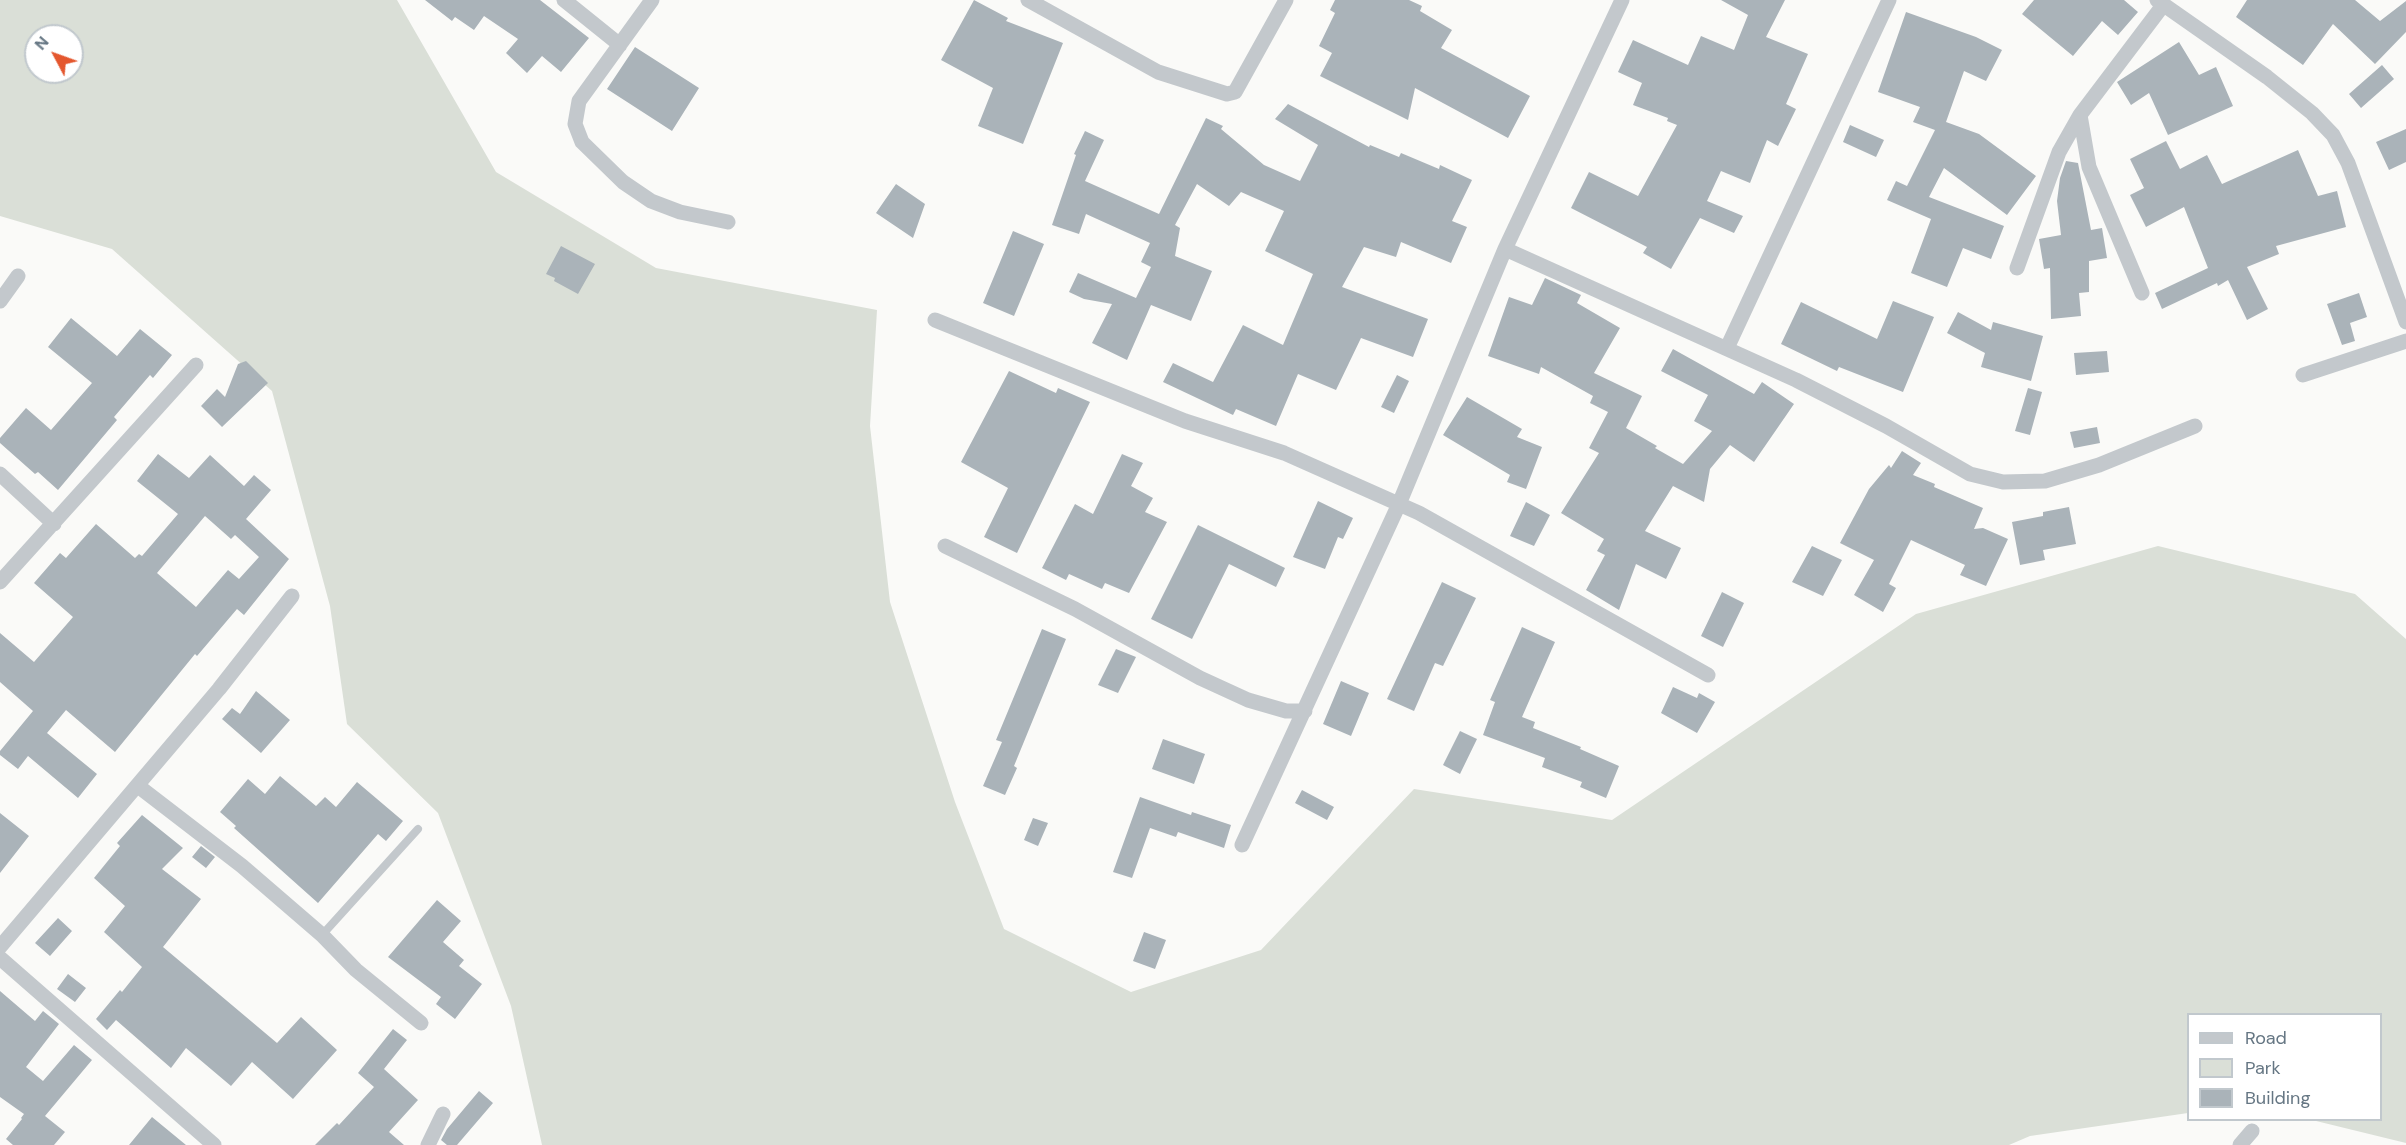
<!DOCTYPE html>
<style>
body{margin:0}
#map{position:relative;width:2406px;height:1145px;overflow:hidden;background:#fafaf8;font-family:"DM Sans",sans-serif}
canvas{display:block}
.legend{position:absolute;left:2187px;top:1013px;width:195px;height:108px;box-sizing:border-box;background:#fff;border:2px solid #c1c8cd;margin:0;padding:8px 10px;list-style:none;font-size:18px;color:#657683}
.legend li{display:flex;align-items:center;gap:12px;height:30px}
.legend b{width:30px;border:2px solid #c1c8cd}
.north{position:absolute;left:24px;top:24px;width:60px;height:60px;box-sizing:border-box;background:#fff;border:2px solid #c1c8cd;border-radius:50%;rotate:311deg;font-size:16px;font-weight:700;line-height:24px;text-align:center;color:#657683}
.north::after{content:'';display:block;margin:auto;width:21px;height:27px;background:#e4572e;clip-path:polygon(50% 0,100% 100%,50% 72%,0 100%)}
</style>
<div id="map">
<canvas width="2406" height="1145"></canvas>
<ul class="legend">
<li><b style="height:8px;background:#c3c8cc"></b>Road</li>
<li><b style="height:16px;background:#dadfd7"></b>Park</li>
<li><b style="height:16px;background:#aab3b9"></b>Building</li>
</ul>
<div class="north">N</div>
</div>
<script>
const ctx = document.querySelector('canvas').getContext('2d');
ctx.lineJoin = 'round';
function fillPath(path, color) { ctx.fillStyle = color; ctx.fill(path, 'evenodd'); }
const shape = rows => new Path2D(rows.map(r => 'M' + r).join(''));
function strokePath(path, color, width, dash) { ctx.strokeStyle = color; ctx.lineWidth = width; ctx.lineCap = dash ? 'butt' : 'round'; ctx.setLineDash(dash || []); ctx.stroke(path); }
fillPath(shape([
 [0,0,397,0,496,172,656,268,877,310,870,426,890,602,955,802,1004,929,1131,992,1261,950,1414,789,1612,820,1916,614,2158,546,2355,594,2406,639,2406,1143,2312,1120,2380,1120,2380,1014,2188,1014,2188,1113,2030,1136,2009,1145,542,1145,511,1006,438,813,347,724,330,606,272,391,112,249,0,216],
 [36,36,72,36,72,72,36,72]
]), '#dadfd7');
fillPath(shape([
 [425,0,540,0,589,38,561,72,542,56,527,73,506,53,518,39,484,16,474,30,455,17,452,21],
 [974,0,1008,18,1006,21,1063,43,1023,144,978,126,993,88,941,60],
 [1335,0,1409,0,1422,6,1420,11,1452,30,1441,48,1530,96,1508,138,1415,88,1408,120,1320,76,1332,53,1319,46,1335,13,1330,10],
 [1721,0,1785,0,1766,37,1808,54,1786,104,1796,109,1778,146,1767,140,1750,183,1721,171,1707,201,1743,216,1734,233,1700,218,1671,269,1643,253,1647,247,1571,208,1589,172,1638,196,1677,125,1667,121,1668,118,1633,105,1642,83,1618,72,1633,40,1688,65,1701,36,1734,50,1748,15],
 [2034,0,2124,0,2138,12,2118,35,2102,21,2073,56,2022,14],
 [2247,0,2355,0,2380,21,2406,1,2406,32,2375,64,2333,24,2303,65,2236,17],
 [1906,12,1976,37,2002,50,1986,81,1964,71,1946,122,1979,134,2036,176,2007,215,1944,168,1929,197,2004,226,1991,259,1963,248,1947,287,1911,273,1931,219,1887,200,1896,181,1907,186,1935,130,1913,122,1920,107,1878,92],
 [2179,42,2199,75,2216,67,2233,106,2168,135,2149,93,2131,105,2117,82],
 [635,47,699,88,672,131,607,89],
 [2382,65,2394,79,2361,108,2349,94],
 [1288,104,1369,147,1370,145,1399,157,1401,153,1439,169,1440,165,1472,180,1452,221,1467,227,1451,263,1401,242,1396,257,1364,247,1342,287,1428,319,1413,357,1361,338,1336,390,1298,374,1276,426,1236,409,1233,415,1163,382,1173,363,1213,382,1243,325,1283,345,1313,274,1265,251,1284,211,1241,192,1229,206,1197,184,1175,225,1180,228,1175,256,1212,271,1191,321,1151,305,1127,360,1092,343,1112,304,1084,299,1069,292,1078,273,1136,298,1151,267,1141,262,1150,243,1086,214,1079,234,1052,225,1076,155,1074,154,1085,131,1104,140,1085,181,1159,214,1206,118,1223,126,1221,129,1264,165,1300,181,1318,145,1275,119],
 [1850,125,1884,140,1876,157,1843,142],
 [2406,129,2406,162,2389,170,2376,142],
 [2166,141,2180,169,2207,155,2222,184,2298,150,2318,196,2337,191,2346,227,2276,246,2279,254,2247,267,2268,309,2247,320,2228,280,2218,286,2217,283,2162,309,2155,293,2208,268,2184,207,2146,227,2130,195,2144,188,2130,159],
 [2066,161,2078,163,2091,230,2102,228,2107,258,2089,261,2089,292,2079,293,2081,316,2051,319,2050,268,2044,269,2039,239,2061,235,2057,201,2060,178],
 [896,184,925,204,913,238,876,213],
 [1013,231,1044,244,1014,316,983,303],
 [561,246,595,264,578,294,554,281,555,278,546,274],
 [1545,278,1581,295,1577,303,1620,328,1594,373,1642,396,1626,428,1657,446,1655,448,1683,464,1712,431,1694,421,1708,395,1661,371,1673,349,1754,394,1762,382,1794,404,1754,462,1730,445,1710,469,1704,502,1673,486,1645,531,1681,548,1666,579,1636,564,1619,610,1586,590,1605,555,1597,551,1604,539,1561,513,1599,453,1589,448,1608,412,1590,403,1593,396,1541,367,1539,374,1488,356,1509,297,1532,305],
 [2359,293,2367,317,2350,323,2355,341,2342,345,2327,304],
 [1893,301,1934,317,1903,392,1839,367,1837,371,1781,344,1801,302,1877,339],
 [1958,312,1991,330,1993,322,2043,336,2031,381,1981,367,1985,353,1947,333],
 [71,318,117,356,140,329,172,355,153,378,150,375,114,417,117,420,58,490,38,472,35,474,0,443,0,438,26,408,51,430,92,383,48,347],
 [2107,351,2109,372,2076,375,2074,353],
 [246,361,268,383,222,427,201,406,217,389,225,397,238,364],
 [1009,371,1056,393,1058,388,1090,402,1017,553,984,537,1008,488,961,462],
 [1397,375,1409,381,1394,413,1381,407],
 [2028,388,2042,392,2030,435,2015,431],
 [1467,397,1522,429,1517,437,1542,447,1526,489,1507,482,1510,475,1443,435],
 [2097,427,2100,443,2074,448,2070,432],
 [1902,451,1921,463,1913,475,1935,484,1934,487,1983,508,1974,529,1983,528,2008,539,1986,586,1960,575,1965,565,1911,540,1889,584,1896,588,1883,612,1854,595,1874,560,1840,543,1869,489,1889,465,1891,468],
 [158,454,189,478,210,455,244,486,254,475,271,490,246,519,289,559,244,615,237,609,197,656,195,654,115,752,66,710,47,733,97,774,78,798,28,756,18,769,0,755,0,751,33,711,0,682,0,633,34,662,73,617,34,583,60,553,66,558,96,524,135,558,139,554,142,556,178,514,137,481],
 [205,516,231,539,235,535,259,557,239,579,228,570,196,607,157,573],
 [1122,454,1143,463,1131,486,1153,498,1145,512,1167,522,1129,593,1105,583,1102,589,1069,574,1066,580,1042,568,1075,504,1093,514],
 [1318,501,1353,518,1343,539,1338,537,1325,569,1293,557],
 [1526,502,1550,515,1534,546,1510,536],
 [2069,507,2076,544,2043,550,2045,560,2020,565,2012,522,2043,516,2043,512],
 [1198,525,1285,568,1276,587,1229,564,1192,639,1151,619],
 [1812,546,1842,560,1823,596,1792,582],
 [1442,582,1476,598,1443,666,1435,663,1414,711,1387,699],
 [1722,592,1744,603,1723,647,1701,636],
 [1522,627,1555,642,1522,717,1535,722,1533,728,1581,747,1580,749,1619,766,1606,798,1580,787,1582,782,1542,767,1545,758,1483,735,1495,702,1490,700],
 [1042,629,1066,639,1014,766,1017,768,1005,795,983,786,1002,742,996,740],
 [1116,649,1136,657,1118,693,1098,685],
 [1341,681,1369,693,1351,736,1323,724],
 [1673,687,1697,698,1699,693,1715,702,1697,733,1661,713],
 [256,691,290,720,261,753,222,719,232,708,240,714],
 [1460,731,1477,739,1460,774,1443,765],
 [1163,739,1205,754,1194,784,1152,769],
 [280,776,316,806,325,797,336,807,357,782,403,821,386,841,378,834,318,903,234,828,236,826,220,812,248,779,265,794],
 [1302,790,1334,807,1327,820,1295,803],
 [1140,797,1191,815,1192,812,1231,825,1224,848,1178,832,1176,837,1150,828,1132,878,1113,872],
 [0,813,29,836,0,873],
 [142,815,183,848,162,869,201,899,163,947,277,1043,301,1017,337,1050,293,1099,252,1062,231,1086,186,1048,171,1068,116,1020,107,1030,96,1019,120,990,122,992,142,967,104,932,125,906,94,878,120,846,117,843],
 [1033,818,1048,823,1038,846,1024,840],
 [201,846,215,857,206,868,192,857],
 [437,900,461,921,443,942,464,960,459,966,482,984,455,1019,436,1004,441,997,388,957],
 [58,918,72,931,50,956,35,943],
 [1144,932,1166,940,1155,969,1133,961],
 [68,974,86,988,75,1002,57,989],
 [0,991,35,1021,43,1011,59,1024,26,1067,43,1081,74,1045,92,1060,45,1116,65,1132,54,1145,13,1145,6,1139,22,1119,21,1118,24,1114,0,1097],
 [393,1029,407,1040,384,1069,418,1100,389,1132,404,1145,315,1145,337,1123,339,1125,374,1087,358,1073],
 [479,1091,493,1103,457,1145,447,1145,441,1140,447,1129],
 [152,1117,186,1145,129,1145]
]), '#aab3b9');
strokePath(shape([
 [322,935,418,829]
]), '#c3c8cc', 8);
strokePath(shape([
 [564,0,620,45],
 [652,0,579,101,575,124,582,142,623,182,651,201,680,212,728,222],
 [1028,0,1158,72,1227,94,1235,92,1286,0],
 [2157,0,2267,77,2312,113,2333,135,2348,163,2406,322],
 [2080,115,2089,167,2142,293],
 [1505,249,1796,380,1886,426,1970,474,2003,482,2045,481,2099,465,2195,426],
 [2017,268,2059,152,2080,115,2164,4],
 [0,301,18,276],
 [935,320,1185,421,1284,453,1419,513,1708,675],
 [1727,348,1889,0],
 [2303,375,2406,341],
 [0,474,54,524],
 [945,546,1075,609,1200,678,1248,700,1286,711,1305,711],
 [0,582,196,365],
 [138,786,242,866,322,935,356,970,421,1023],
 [1242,845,1399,504,1505,249,1622,0],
 [0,947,219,689,292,596],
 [0,958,214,1145],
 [428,1145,443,1114],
 [2240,1145,2252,1131]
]), '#c3c8cc', 15);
</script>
